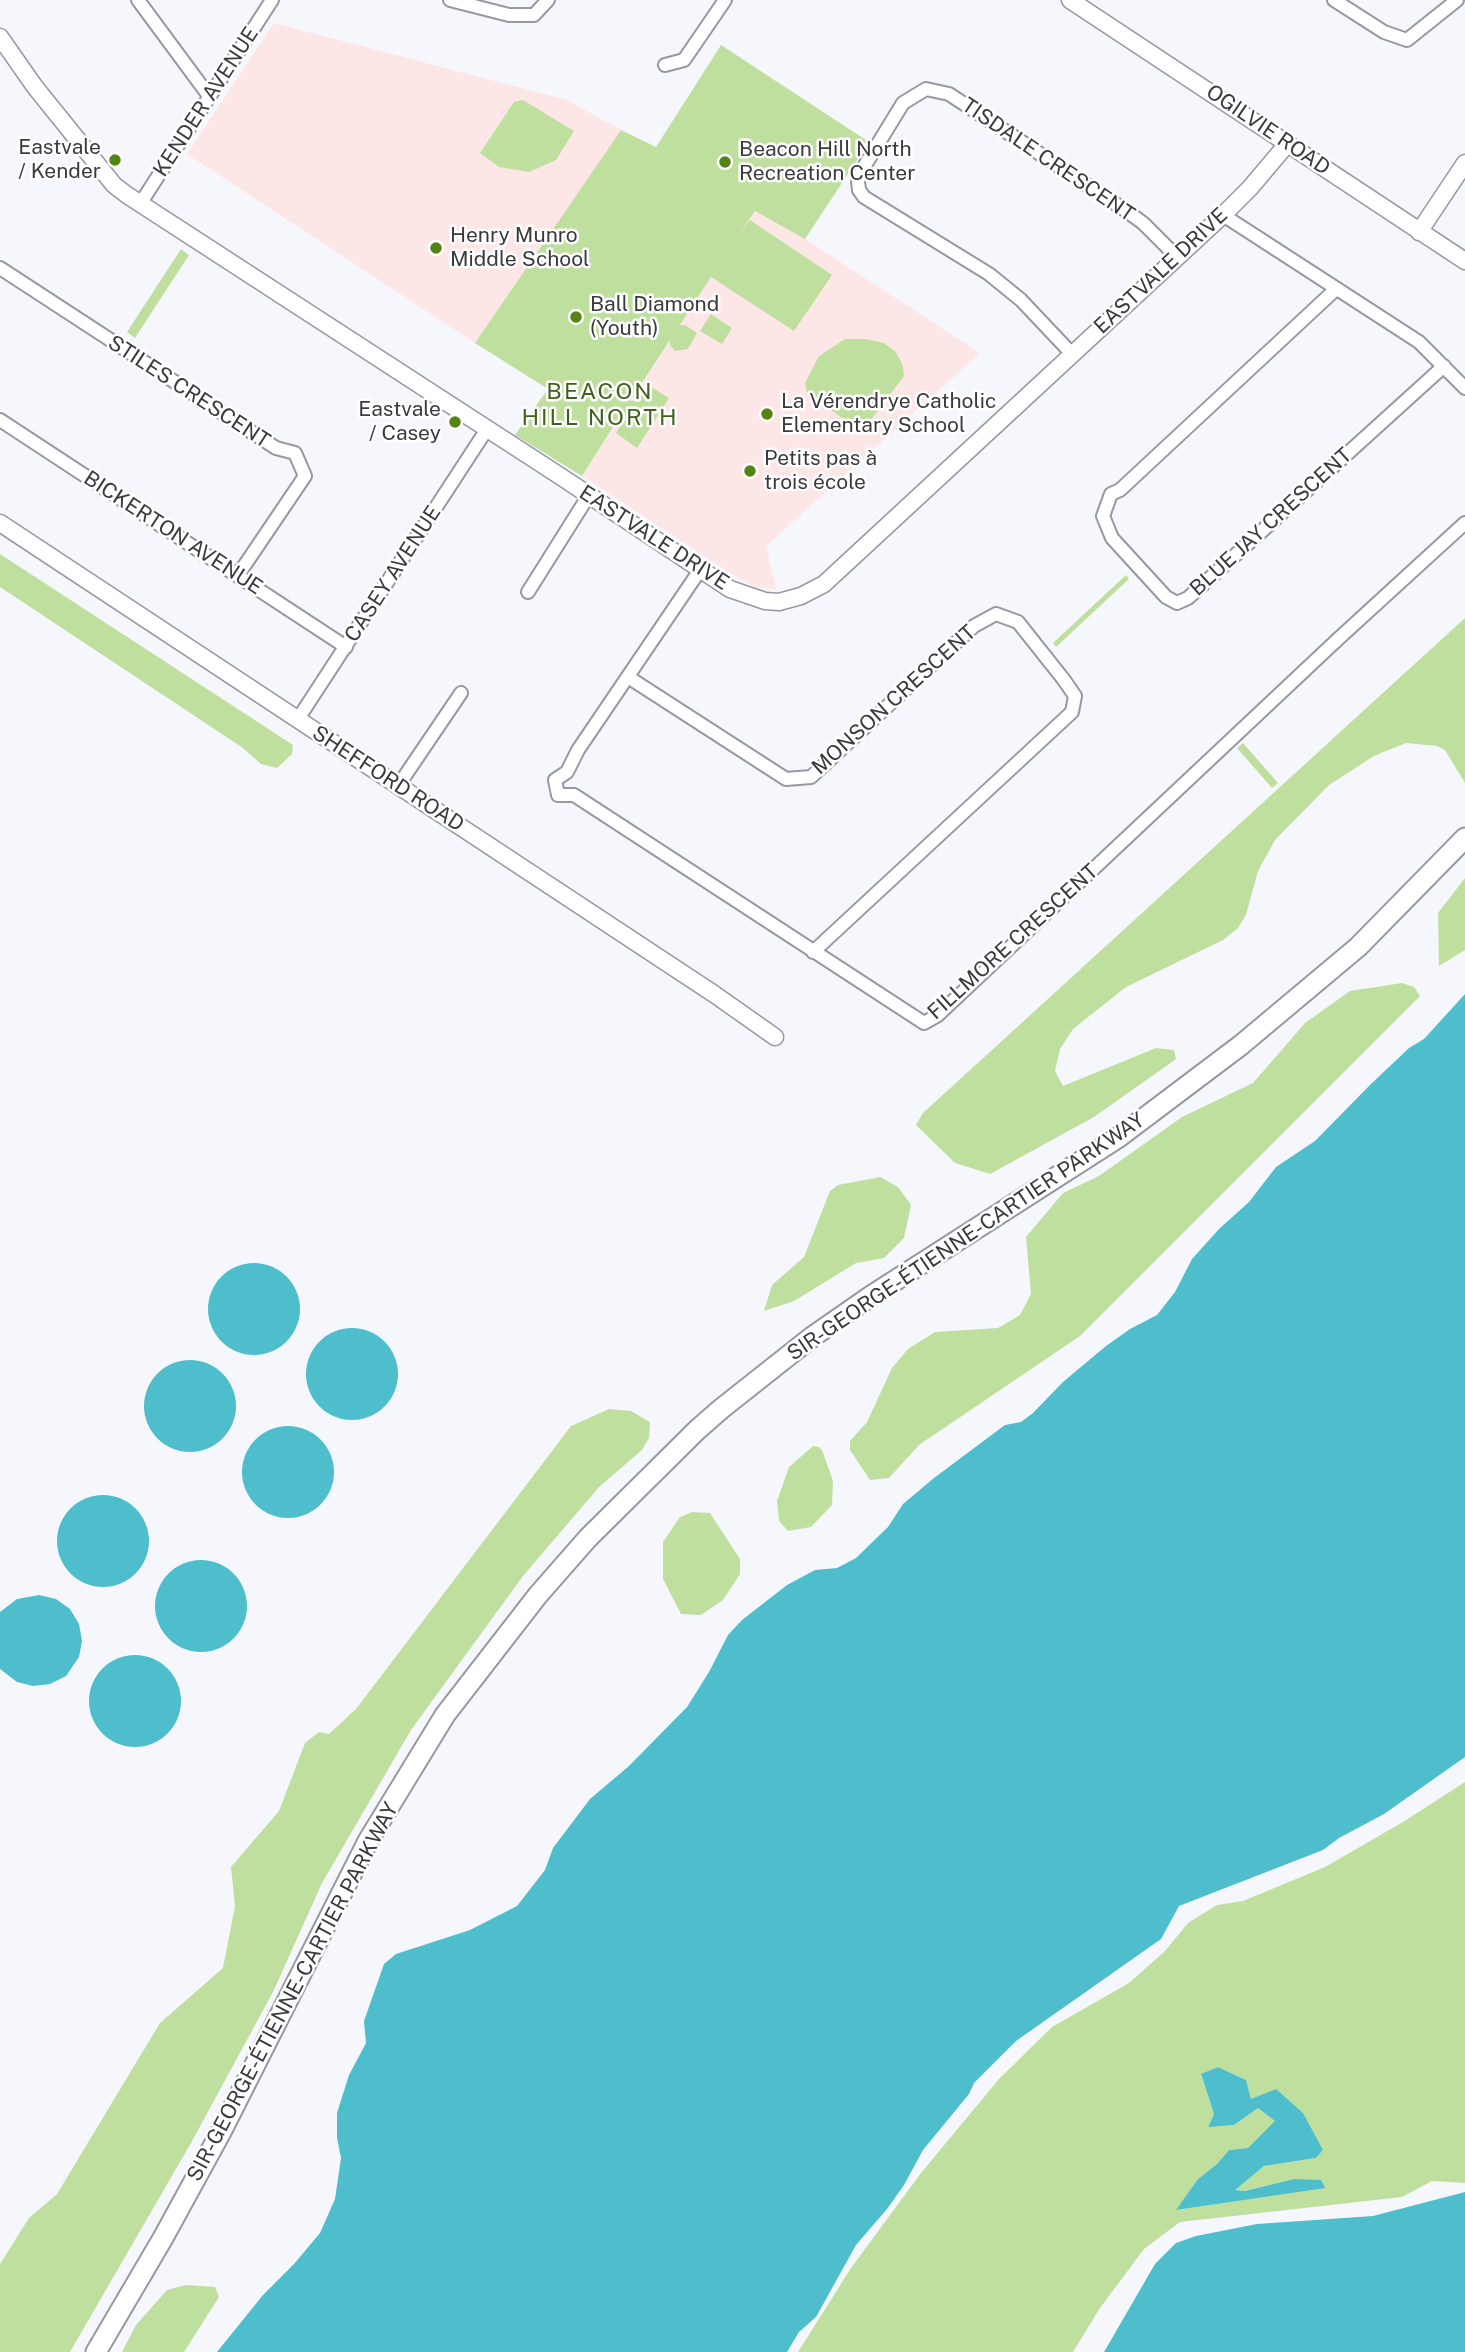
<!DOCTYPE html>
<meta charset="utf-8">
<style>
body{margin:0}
canvas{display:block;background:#f5f7fd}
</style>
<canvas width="1465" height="2352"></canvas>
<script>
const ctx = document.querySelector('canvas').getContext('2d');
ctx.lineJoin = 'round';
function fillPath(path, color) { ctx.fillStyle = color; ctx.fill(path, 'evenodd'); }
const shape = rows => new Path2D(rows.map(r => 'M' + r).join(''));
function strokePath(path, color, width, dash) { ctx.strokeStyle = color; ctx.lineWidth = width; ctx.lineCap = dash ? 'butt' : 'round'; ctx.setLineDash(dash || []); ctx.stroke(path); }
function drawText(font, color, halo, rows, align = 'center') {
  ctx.font = font + ' "Public Sans",sans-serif'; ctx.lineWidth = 5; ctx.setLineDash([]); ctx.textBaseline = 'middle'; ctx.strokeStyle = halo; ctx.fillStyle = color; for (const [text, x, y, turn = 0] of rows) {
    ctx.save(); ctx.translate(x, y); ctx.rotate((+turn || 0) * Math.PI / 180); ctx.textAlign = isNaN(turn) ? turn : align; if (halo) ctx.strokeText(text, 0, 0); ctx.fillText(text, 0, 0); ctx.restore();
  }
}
fillPath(shape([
 [274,23,567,100,621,130,475,343,187,154],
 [755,210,805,239,980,353,766,546,776,589,755,587,733,575,582,476]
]), '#fde7e6');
fillPath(shape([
 [721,45,869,142,805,239,755,211,736,239,750,220,832,275,794,331,711,277,680,325,685,325,697,333,688,349,675,351,670,345,670,340,630,401,638,400,648,385,669,398,637,448,616,433,624,420,622,413,582,476,515,435,548,389,475,343,621,130,656,147],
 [523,100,574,131,556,160,529,172,499,167,480,153,514,102],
 [181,249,189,255,135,338,127,332],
 [711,314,732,328,722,344,700,331],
 [845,339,866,339,884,343,896,352,903,366,904,376,867,425,856,428,807,393,805,383,819,356],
 [0,554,293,745,292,754,277,768,261,764,243,748,0,587],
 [1126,575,1129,579,1056,647,1053,643],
 [1465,618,1465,783,1445,750,1437,746,1406,743,1374,756,1329,785,1275,840,1258,871,1246,915,1238,928,1223,940,1126,987,1073,1029,1060,1049,1055,1071,1063,1086,1156,1048,1174,1050,1176,1059,1094,1117,990,1174,955,1163,916,1125,923,1113],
 [1243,743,1278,783,1272,788,1237,748],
 [1465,878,1465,950,1439,966,1438,913],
 [1402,983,1414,987,1420,996,1080,1336,919,1445,889,1478,870,1480,850,1450,850,1441,867,1422,892,1368,908,1349,935,1332,998,1328,1020,1315,1031,1294,1026,1237,1063,1193,1099,1176,1182,1117,1253,1083,1305,1023,1350,991],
 [880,1177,898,1187,911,1205,904,1238,884,1258,856,1263,794,1301,764,1311,772,1285,804,1257,830,1191,838,1185],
 [609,1409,631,1411,650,1422,649,1438,642,1450,599,1487,523,1576,411,1730,322,1883,273,1992,191,2143,70,2352,0,2352,0,2264,29,2218,57,2194,160,2023,223,1968,235,1906,231,1867,279,1811,305,1743,319,1732,329,1734,356,1709,571,1426],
 [813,1446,819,1447,822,1450,833,1481,832,1505,811,1527,788,1531,779,1521,777,1501,789,1467],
 [692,1512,710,1513,740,1559,740,1574,723,1600,701,1615,681,1614,663,1579,663,1542,680,1517],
 [1465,1782,1465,2183,1432,2181,1402,2197,1180,2222,1144,2249,1100,2308,1073,2352,798,2352,851,2268,921,2173,999,2079,1052,2027,1129,1983,1165,1951,1188,1923,1217,1905,1243,1901,1325,1867,1403,1822],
 [1218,2067,1246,2080,1251,2099,1323,2150,1316,2158,1264,2166,1234,2190,1245,2191,1294,2179,1325,2187,1177,2210,1198,2179,1217,2164,1229,2150,1248,2148,1276,2121,1258,2108,1234,2125,1208,2126,1214,2114,1201,2075],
 [186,2285,215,2287,219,2297,184,2352,122,2352,136,2325,167,2290]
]), '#bfdf9f');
fillPath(shape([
 [1465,994,1465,1757,1384,1814,1339,1838,1323,1850,1179,1906,1161,1939,1016,2041,974,2083,969,2094,923,2150,904,2185,887,2209,856,2245,816,2317,799,2332,787,2352,217,2352,263,2295,294,2264,320,2233,335,2199,341,2158,337,2138,337,2113,349,2075,366,2043,364,2021,384,1964,396,1954,470,1930,517,1906,545,1870,553,1848,590,1799,629,1766,687,1707,709,1672,728,1635,742,1620,787,1585,815,1570,837,1568,856,1558,888,1527,903,1504,934,1478,1005,1425,1021,1422,1033,1413,1063,1382,1106,1346,1130,1329,1157,1315,1175,1292,1192,1259,1219,1229,1249,1202,1276,1167,1315,1141,1371,1084,1409,1048,1424,1039],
 '208 1309a46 46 0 1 1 92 0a46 46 0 1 1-92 0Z',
 '306 1374a46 46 0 1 1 92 0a46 46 0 1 1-92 0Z',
 '144 1406a46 46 0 1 1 92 0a46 46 0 1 1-92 0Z',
 '242 1472a46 46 0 1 1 92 0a46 46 0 1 1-92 0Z',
 '57 1541a46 46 0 1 1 92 0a46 46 0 1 1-92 0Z',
 '155 1606a46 46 0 1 1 92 0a46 46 0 1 1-92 0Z',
 [39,1595,56,1599,70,1609,79,1624,82,1641,79,1657,66,1676,50,1684,33,1686,17,1682,0,1669,0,1612,17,1599],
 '89 1701a46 46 0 1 1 92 0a46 46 0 1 1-92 0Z',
 [1218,2067,1246,2080,1251,2099,1276,2089,1303,2113,1323,2150,1316,2158,1264,2166,1235,2190,1245,2191,1294,2179,1321,2180,1325,2188,1176,2210,1198,2179,1217,2164,1229,2150,1248,2148,1275,2121,1258,2108,1234,2125,1208,2127,1214,2114,1201,2074],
 [1465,2192,1465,2352,1104,2352,1155,2264,1176,2243,1196,2236,1257,2224,1373,2216]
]), '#4ebecd');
const minor = shape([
 [138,0,209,96],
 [450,0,509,15,534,15,548,0],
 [1334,0,1384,32,1407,40,1457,0],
 [665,65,684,60,725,0],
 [140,204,272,0],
 [1223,215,1419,342,1465,388],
 [0,268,276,448,295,453,305,476,238,575],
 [1336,289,1120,490,1111,494,1103,516,1112,538,1166,597,1177,603,1188,598,1444,366],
 [1072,354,1021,300,989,274,864,197,859,190,858,181,862,170,903,103,926,89,949,94,1125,210,1143,223,1177,257],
 [0,420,346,647],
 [700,570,578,750,567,772,555,780,558,795,574,795,924,1023,938,1015,1337,640,1465,523],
 [528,592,589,495],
 [628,677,786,779,811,777,974,626,996,614,1018,622,1064,680,1075,696,1072,712,813,952],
 [298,719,487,429],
 [398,786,461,693]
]);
const tertiary = shape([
 [1070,0,1465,261],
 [0,37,35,87,114,185,127,195,560,476,730,589,765,601,779,602,801,596,824,584,1223,215,1250,188,1288,143],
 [1419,232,1465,163],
 [0,523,714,994,775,1037]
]);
const primary = shape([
 [96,2352,163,2238,221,2132,368,1841,445,1715,538,1595,588,1538,697,1430,721,1409,812,1337,871,1296,1119,1137,1241,1045,1358,947,1465,838]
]);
strokePath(minor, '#9699a2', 16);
strokePath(tertiary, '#9699a2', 19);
strokePath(primary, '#9699a2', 23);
strokePath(minor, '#fff', 12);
strokePath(tertiary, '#fff', 16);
strokePath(primary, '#fff', 19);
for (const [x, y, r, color] of [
 [115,160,7,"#548415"],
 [725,162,7,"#548415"],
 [436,248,7,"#548415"],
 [576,317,7,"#548415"],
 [767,414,7,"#548415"],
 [455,422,7,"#548415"],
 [750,471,7,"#548415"]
]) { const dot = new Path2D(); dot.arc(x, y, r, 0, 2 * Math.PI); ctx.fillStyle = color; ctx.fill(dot); strokePath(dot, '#fff', 2.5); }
drawText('21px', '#3a3b3f', '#fff', [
 ["KENDER AVENUE",206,102,-57],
 ["OGILVIE ROAD",1268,130,34],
 ["TISDALE CRESCENT",1048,160,34],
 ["EASTVALE DRIVE",1161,271,-43],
 ["STILES CRESCENT",189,392,33],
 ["BLUE JAY CRESCENT",1271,522,-42],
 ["BICKERTON AVENUE",173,533,33],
 ["EASTVALE DRIVE",654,538,33],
 ["CASEY AVENUE",393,574,-57],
 ["MONSON CRESCENT",894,700,-42],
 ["SHEFFORD ROAD",388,779,33],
 ["FILLMORE CRESCENT",1013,942,-42],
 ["SIR-GEORGE-ÉTIENNE-CARTIER PARKWAY",966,1237,-34],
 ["SIR-GEORGE-ÉTIENNE-CARTIER PARKWAY",293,1992,-62]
]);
drawText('21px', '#3a3b3f', '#fff', [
 ["Eastvale",101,148,"right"],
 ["/ Kender",101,172,"right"],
 ["Beacon Hill North",739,150],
 ["Recreation Center",739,174],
 ["Henry Munro",450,236],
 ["Middle School",450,260],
 ["Ball Diamond",590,305],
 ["(Youth)",590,329],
 ["La Vérendrye Catholic",781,402],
 ["Elementary School",781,426],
 ["Eastvale",441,410,"right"],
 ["/ Casey",441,434,"right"],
 ["Petits pas à",764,459],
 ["trois école",764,483]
], 'left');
ctx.letterSpacing = '2px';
drawText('23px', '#40601e', '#fff', [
 ["BEACON",600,392],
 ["HILL NORTH",600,418]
]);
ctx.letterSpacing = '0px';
</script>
